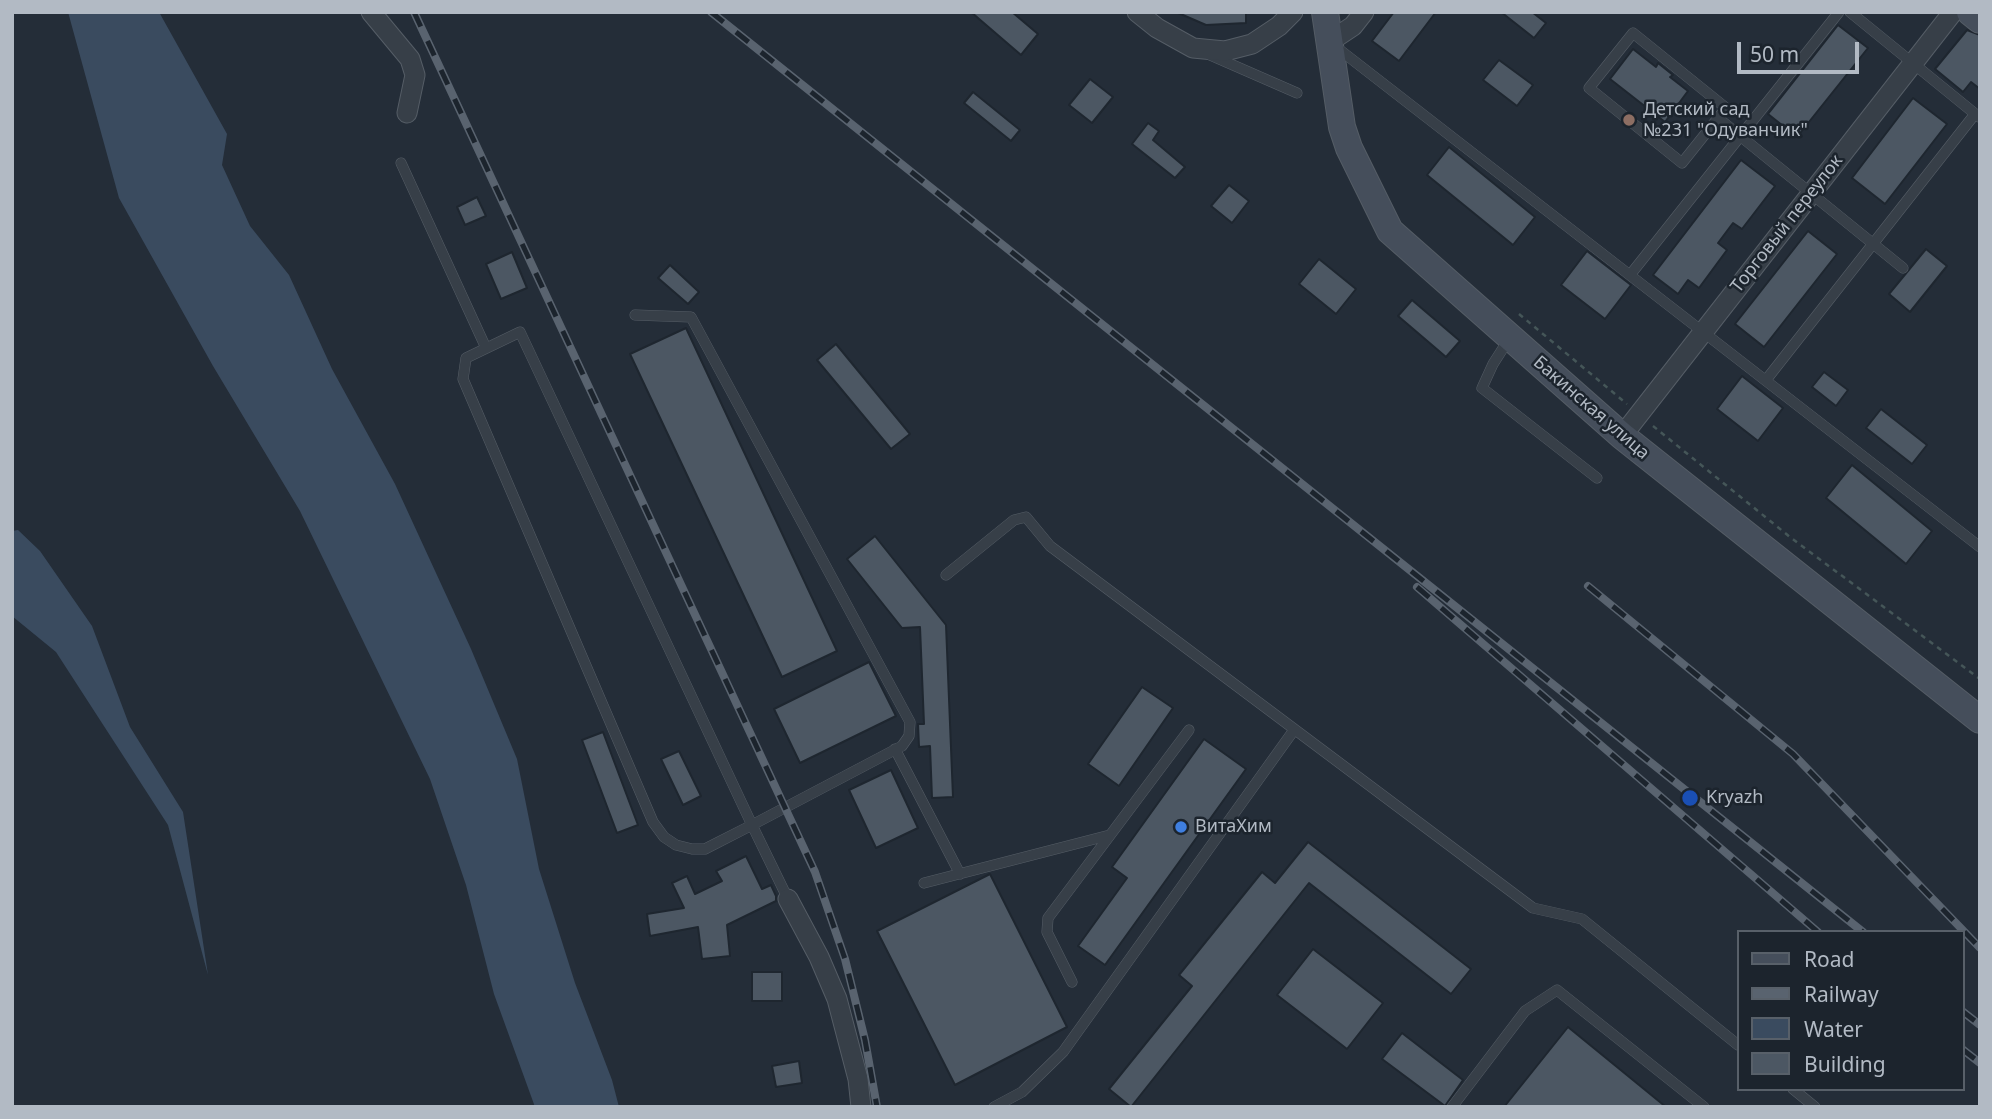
<!DOCTYPE html>
<meta charset="utf-8">
<style>
body{margin:0}
#map{position:relative;width:1992px;height:1119px;overflow:hidden;background:#242d38;font-family:"Noto Sans",sans-serif}
canvas{display:block}
.frame{position:absolute;inset:0;border:14px solid #b2bac4;pointer-events:none}
.legend{position:absolute;left:1737px;top:930px;width:228px;height:161px;box-sizing:border-box;background:#1c242d;border:2px solid #586069;margin:0;padding:9px 12px;list-style:none;font-size:21px;color:#b2bac4}
.legend li{display:flex;align-items:center;gap:14px;height:35px}
.legend b{width:35px;border:2px solid #586069}
.scale{position:absolute;left:1737px;top:42px;width:122px;height:32px;box-sizing:border-box;border:4px solid #b2bac4;border-top:0;padding-left:9px;font-size:21px;line-height:24px;white-space:nowrap;color:#b2bac4;-webkit-text-stroke:5px #1c242d;paint-order:stroke}
</style>
<div id="map">
<canvas width="1992" height="1119"></canvas>
<div class="frame"></div>
<ul class="legend">
<li><b style="height:9px;background:#454e5b"></b>Road</li>
<li><b style="height:9px;background:#59636f"></b>Railway</li>
<li><b style="height:19px;background:#3a4b5f"></b>Water</li>
<li><b style="height:19px;background:#4c5763"></b>Building</li>
</ul>
<div class="scale">50 m</div>
</div>
<script>
const ctx = document.querySelector('canvas').getContext('2d');
ctx.lineJoin = 'round';
function fillPath(path, color) { ctx.fillStyle = color; ctx.fill(path, 'evenodd'); }
const shape = rows => new Path2D(rows.map(r => 'M' + r).join(''));
function strokePath(path, color, width, dash) { ctx.strokeStyle = color; ctx.lineWidth = width; ctx.lineCap = dash ? 'butt' : 'round'; ctx.setLineDash(dash || []); ctx.stroke(path); }
function drawText(font, color, halo, rows, align = 'center') {
  ctx.font = font + ' "Noto Sans",sans-serif'; ctx.lineWidth = 5; ctx.setLineDash([]); ctx.textBaseline = 'middle'; ctx.strokeStyle = halo; ctx.fillStyle = color; for (const [text, x, y, turn = 0] of rows) {
    ctx.save(); ctx.translate(x, y); ctx.rotate((+turn || 0) * Math.PI / 180); ctx.textAlign = isNaN(turn) ? turn : align; if (halo) ctx.strokeText(text, 0, 0); ctx.fillText(text, 0, 0); ctx.restore();
  }
}
fillPath(shape([
 [68,12,159,12,227,134,222,165,250,226,289,275,332,369,395,484,471,649,517,759,539,869,575,983,612,1080,619,1107,535,1107,494,994,466,885,430,779,300,511,213,366,119,198],
 [18,530,40,551,92,626,130,727,183,812,208,975,168,825,56,652,12,616,12,531]
]), '#3a4b5f');
const building = shape([
 [971,12,1012,12,1038,34,1021,55,971,12],
 [1176,12,1246,12,1246,23,1206,25,1176,12],
 [1394,12,1436,12,1399,61,1372,41,1394,12],
 [1501,12,1532,12,1546,23,1534,38,1501,12],
 [1838,25,1868,48,1797,137,1768,114,1838,25],
 [1967,30,1980,35,1980,89,1971,82,1963,92,1935,69,1967,30],
 [1633,49,1656,67,1658,63,1673,75,1670,77,1688,91,1665,122,1610,79,1633,49],
 [1499,60,1533,85,1517,106,1483,80,1499,60],
 [1090,79,1113,97,1092,123,1069,105,1090,79],
 [973,92,1020,130,1011,141,964,103,973,92],
 [1913,98,1947,124,1885,204,1852,178,1913,98],
 [1148,123,1159,131,1153,140,1185,167,1175,178,1132,144,1148,123],
 [1449,147,1535,217,1513,245,1427,175,1449,147],
 [1741,160,1775,186,1742,229,1733,223,1718,243,1727,250,1699,288,1688,280,1678,294,1653,275,1741,160],
 [1229,185,1249,201,1232,223,1211,206,1229,185],
 [477,197,486,216,465,225,457,207,477,197],
 [1808,231,1837,254,1764,347,1735,324,1808,231],
 [1926,249,1947,266,1910,312,1889,294,1926,249],
 [1587,251,1631,285,1605,319,1561,285,1587,251],
 [512,252,527,288,501,299,486,264,512,252],
 [1319,259,1356,289,1336,314,1299,284,1319,259],
 [670,265,699,292,688,304,658,278,670,265],
 [1412,300,1460,341,1446,357,1398,316,1412,300],
 [686,328,837,651,782,677,630,354,686,328],
 [836,344,910,434,891,449,817,360,836,344],
 [1824,372,1848,390,1836,406,1812,387,1824,372],
 [1742,376,1783,408,1758,441,1717,409,1742,376],
 [1881,409,1927,445,1912,464,1866,428,1881,409],
 [1852,465,1932,531,1906,564,1826,498,1852,465],
 [875,536,946,625,953,797,932,798,930,746,919,747,918,724,924,724,920,627,902,628,847,559,875,536],
 [869,662,896,716,800,763,774,709,869,662],
 [1142,687,1173,708,1119,786,1088,764,1142,687],
 [603,732,638,825,617,833,582,740,603,732],
 [1204,739,1246,769,1105,965,1078,946,1127,878,1112,867,1204,739],
 [679,751,701,796,683,805,661,759,679,751],
 [891,770,918,828,876,848,849,790,891,770],
 [1308,842,1471,969,1451,994,1309,883,1131,1107,1109,1089,1192,986,1179,975,1262,872,1275,883,1308,842],
 [746,856,762,889,771,885,776,896,776,901,727,925,730,956,702,959,698,927,650,936,647,914,684,908,672,883,687,876,695,894,722,881,716,871,746,856],
 [990,874,1067,1027,955,1085,877,931,990,874],
 [1313,949,1383,1003,1347,1049,1277,995,1313,949],
 [752,972,782,972,782,1001,752,1001,752,972],
 [1568,1027,1666,1107,1504,1107,1568,1027],
 [1402,1033,1463,1080,1445,1106,1382,1059,1402,1033],
 [799,1061,802,1083,776,1087,772,1066,799,1061]
]);
fillPath(building, '#4c5763');
strokePath(building, '#1e262f', 2);
const lane = shape([
 [1850,12,1979,117],
 [1633,33,1726,108,1682,163,1589,88,1633,33],
 [1336,47,1980,547],
 [1210,55,1297,93],
 [1718,118,1903,268],
 [401,163,486,348],
 [1630,275,1839,12],
 [635,315,691,317,910,722,909,736,902,746,752,825,705,849,692,849,676,845,664,837,653,822,463,379,466,358,520,332,752,825,788,899],
 [1509,339,1493,364,1482,388,1597,478],
 [1766,380,1975,114],
 [946,575,1014,520,1026,517,1050,546,1533,908,1582,919,1738,1045],
 [895,749,960,874],
 [924,883,1110,835],
 [1072,982,1047,932,1048,918,1189,730],
 [1793,1089,1815,1107],
 [994,1107,1022,1092,1063,1052,1294,730],
 [1452,1107,1525,1011,1557,990,1704,1107]
]);
const street = shape([
 [371,12,410,59,415,75,407,113],
 [1137,12,1157,28,1193,48,1225,51,1252,44,1279,26,1293,12],
 [1329,42,1353,26,1364,12],
 [1622,436,1953,12],
 [788,899,819,957,837,999,858,1079,861,1107]
]);
const secondary = shape([
 [1325,12,1342,127,1349,148,1390,231,1622,436,1980,720],
 [1970,12,1980,20]
]);
strokePath(lane, '#555d66', 11);
strokePath(street, '#555d66', 21);
strokePath(secondary, '#555d66', 28);
strokePath(shape([
 [1519,314,1627,404],
 [1653,426,1790,537,1980,679]
]), '#455658', 2.5, [5, 5]);
strokePath(lane, '#373f48', 10);
strokePath(street, '#373f48', 19);
strokePath(secondary, '#454e5b', 26);
const rail = shape([
 [414,12,815,872,845,959,865,1040,877,1107],
 [711,12,1863,932],
 [1588,586,1793,754,1980,948],
 [1417,587,1818,932],
 [1962,1011,1980,1025],
 [1962,1049,1980,1063]
]);
strokePath(rail, '#59636f', 8);
strokePath(rail, '#1c242d', 5, [16]);
for (const [x, y, r, color] of [
 [1629,120,7,"#8d6e63"],
 [1690,798,9,"#1a4fb4"],
 [1181,827,7,"#3f7fe0"]
]) { const dot = new Path2D(); dot.arc(x, y, r, 0, 2 * Math.PI); ctx.fillStyle = color; ctx.fill(dot); strokePath(dot, '#1c242d', 2.5); }
drawText('18px', '#b2bac4', '#1c242d', [
 ["Детский сад",1643,110],
 ["№231 \"Одуванчик\"",1643,131],
 ["Kryazh",1706,798],
 ["ВитаХим",1195,827]
], 'left');
drawText('18px', '#b2bac4', '#1c242d', [
 ["Торговый переулок",1787,224,-52],
 ["Бакинская улица",1591,408,41]
]);
</script>
